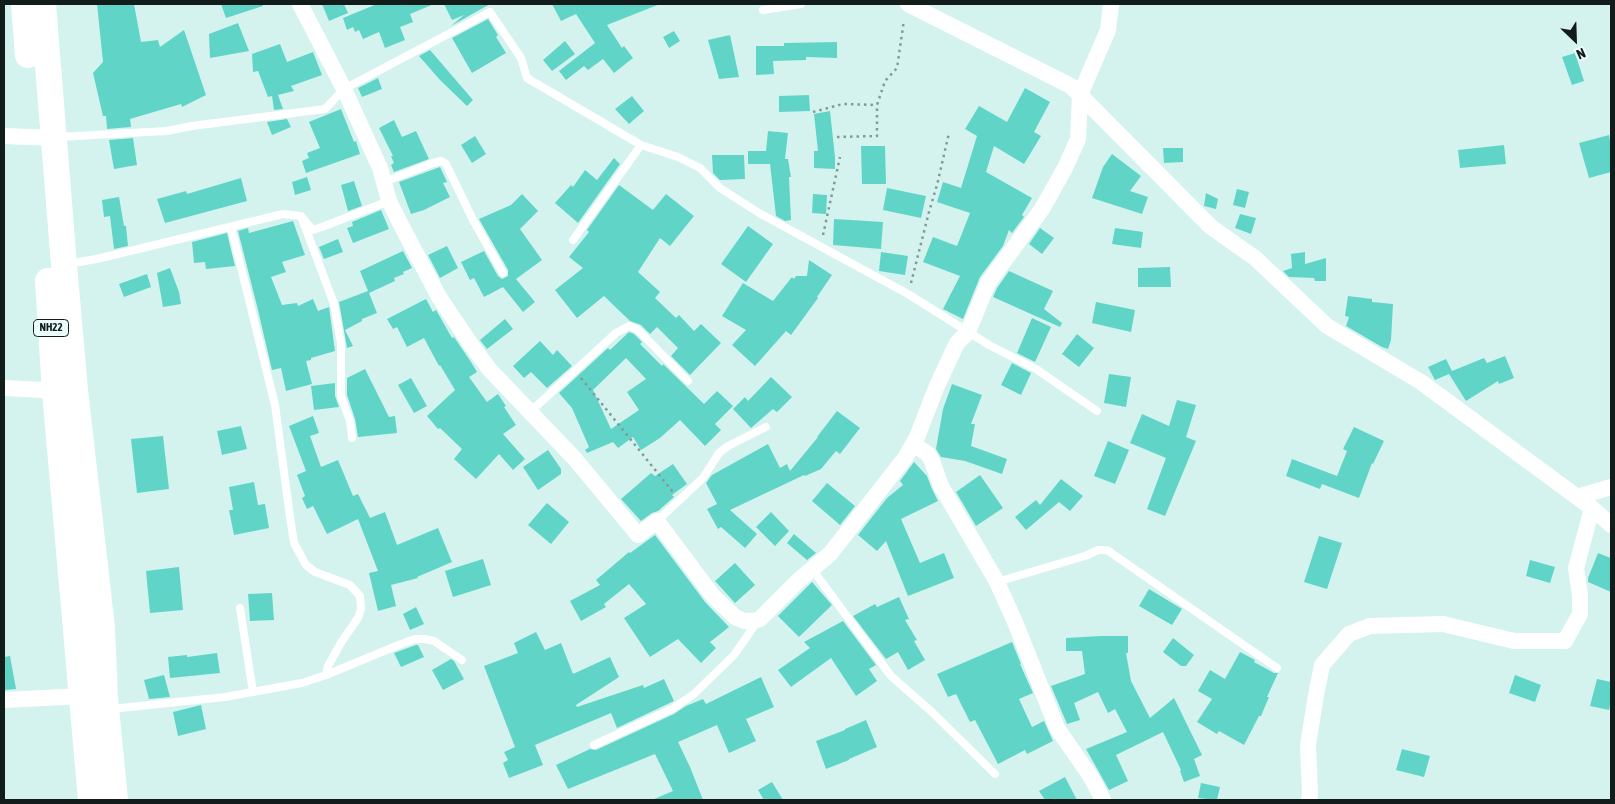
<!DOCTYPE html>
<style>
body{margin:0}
#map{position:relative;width:1615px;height:804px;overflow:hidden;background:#d4f3ef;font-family:"Asap Condensed",sans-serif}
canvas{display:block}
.frame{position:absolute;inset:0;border:5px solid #111c1b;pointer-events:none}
.north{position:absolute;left:1550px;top:15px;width:50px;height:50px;-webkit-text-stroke:4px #ebfefb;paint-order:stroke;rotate:156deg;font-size:14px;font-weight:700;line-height:20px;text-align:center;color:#111c1b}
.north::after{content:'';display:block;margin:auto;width:18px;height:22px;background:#111c1b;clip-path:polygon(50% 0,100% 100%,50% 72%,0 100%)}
</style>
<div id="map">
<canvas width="1615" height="804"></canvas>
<div class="frame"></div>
<div class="north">N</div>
</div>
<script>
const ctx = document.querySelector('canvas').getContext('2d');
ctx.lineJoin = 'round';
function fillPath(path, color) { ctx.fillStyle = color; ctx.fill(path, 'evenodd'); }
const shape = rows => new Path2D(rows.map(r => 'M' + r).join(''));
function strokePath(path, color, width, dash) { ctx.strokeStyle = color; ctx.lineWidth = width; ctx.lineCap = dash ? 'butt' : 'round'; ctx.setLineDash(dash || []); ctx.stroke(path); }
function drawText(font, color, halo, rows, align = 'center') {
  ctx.font = font + ' "Asap Condensed",sans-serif'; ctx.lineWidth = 4; ctx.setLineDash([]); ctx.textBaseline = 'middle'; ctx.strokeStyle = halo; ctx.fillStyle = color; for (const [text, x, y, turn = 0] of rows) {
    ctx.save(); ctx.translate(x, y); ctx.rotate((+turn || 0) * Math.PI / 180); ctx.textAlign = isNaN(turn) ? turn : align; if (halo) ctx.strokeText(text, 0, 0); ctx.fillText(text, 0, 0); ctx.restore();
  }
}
fillPath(shape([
 [97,4,134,4,141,42,158,40,160,47,184,30,206,95,182,107,181,104,130,119,131,127,107,129,106,116,103,116,93,73,103,62],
 [221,4,263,4,263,6,226,18],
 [322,4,344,4,348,13,329,21],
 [377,4,434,4,410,14,413,22,400,27,405,40,385,48,379,32,363,39,359,30,355,32,353,27,347,30,343,18],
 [444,4,490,4,451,26,464,15,452,20],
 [552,4,660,4,607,25,622,48,624,46,633,58,614,73,603,59,588,70,584,66,566,80,559,71,595,43,576,14,561,21],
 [488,19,498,35,496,37,506,53,472,73,452,38],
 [238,23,249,51,210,58,209,34],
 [674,31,680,41,669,48,663,37],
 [730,35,739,77,719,79,708,40],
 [565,41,575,54,552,71,543,60],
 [837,42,837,58,806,57,806,60,773,61,774,74,756,75,756,46,784,46,784,43],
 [280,44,287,62,313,52,322,75,291,86,294,91,278,95,283,109,274,110,272,96,268,97,258,71,253,72,252,54],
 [430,50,473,100,467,106,440,80,419,56],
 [1575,53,1584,81,1572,85,1562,57],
 [378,78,382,89,362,97,358,88],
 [1025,88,1050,102,1034,132,1041,136,1024,164,994,146,986,172,1032,198,1022,215,1024,217,1012,233,1009,230,1003,246,980,277,963,319,943,309,960,276,923,262,933,237,957,246,970,213,937,202,943,182,961,188,977,136,965,129,979,106,1007,122],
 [809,95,810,111,779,112,779,96],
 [632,96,644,111,629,124,615,109],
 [341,109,354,142,356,141,360,154,306,173,302,161,309,158,307,153,320,148,309,122],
 [830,111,835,157,835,169,814,168,814,151,818,151,814,114],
 [287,119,291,127,272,135,267,122],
 [394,120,402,137,416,131,429,159,394,172,391,165,394,163,391,156,393,156,379,128],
 [768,131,788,133,785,159,788,159,791,177,789,177,791,220,785,221,776,216,770,164,748,164,748,151,766,151],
 [1609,135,1611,145,1611,172,1589,178,1579,143],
 [475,136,486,154,472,163,461,145],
 [133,138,137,165,114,169,109,140],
 [1504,145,1506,164,1460,168,1458,150],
 [861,146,885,146,886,184,862,184],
 [1163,148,1183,148,1183,162,1164,163],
 [1112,154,1141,176,1130,191,1148,197,1142,214,1092,198,1103,167],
 [712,155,744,155,745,179,720,180,713,173],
 [614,158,620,164,578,223,555,203,571,185,573,187,585,170,597,180],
 [440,167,447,182,443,183,450,197,424,210,411,214,399,182],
 [307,177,311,190,295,195,292,182],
 [241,178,247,201,165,223,157,199,186,191,187,194],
 [354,181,362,206,348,211,341,185],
 [619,185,653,210,666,194,694,216,670,246,660,238,638,272,660,292,655,298,676,318,679,315,694,331,701,324,721,343,690,375,671,356,678,348,657,327,650,334,641,325,630,321,604,296,577,318,555,290,583,268,569,257,589,232,587,230],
 [887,188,926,196,921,218,883,210],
 [1237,189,1249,192,1245,208,1233,205],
 [1206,193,1218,199,1216,209,1204,206],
 [522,194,538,211,520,229,542,260,516,279,535,302,523,312,503,287,484,297,474,278,470,280,461,262,484,251,498,276,502,279,508,276,508,270,479,219,511,205],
 [813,194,827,195,826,214,812,213],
 [119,197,124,226,126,226,128,246,114,249,110,216,104,217,102,200],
 [381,210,389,229,353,243,347,228,353,226,352,222],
 [1240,214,1256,218,1251,234,1235,228],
 [834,219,883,222,881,249,833,245],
 [293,221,305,255,282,262,286,272,271,277,282,305,297,303,298,306,313,299,318,311,329,307,335,351,311,358,311,360,306,361,312,384,286,391,281,368,272,370,257,306,238,231,248,228,249,233],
 [748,226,773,244,746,282,721,264],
 [1040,228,1054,238,1042,254,1029,244],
 [1115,228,1143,232,1141,248,1112,244],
 [227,233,235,266,206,269,205,262,194,263,192,242],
 [338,239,343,252,324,259,319,247],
 [447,246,458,268,440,278,428,255],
 [403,251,412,268,403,272,404,274,394,278,395,281,369,293,377,313,362,319,362,321,345,330,353,346,347,348,339,302,368,291,360,271],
 [881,252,908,256,905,275,879,271],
 [1305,252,1305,264,1326,258,1326,281,1315,281,1314,278,1289,277,1283,271,1292,268,1291,254],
 [809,260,832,275,817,297,818,298,791,335,786,331,755,366,732,345,746,330,722,316,743,283,773,301,792,277,794,279,796,276,807,276],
 [1170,267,1171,287,1138,287,1138,268],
 [170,268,179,292,181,304,163,307,157,273],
 [1009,271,1053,291,1044,309,1062,323,1060,327,993,297,997,288],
 [147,274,151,287,124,297,119,284],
 [1348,296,1372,299,1372,302,1393,304,1391,340,1388,349,1382,347,1346,326,1349,317,1345,316],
 [426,299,433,312,436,310,452,338,454,337,471,362,477,372,469,377,487,402,498,394,506,406,504,407,516,425,503,434,525,459,513,470,499,454,476,479,454,459,462,449,440,428,438,429,427,416,455,390,440,365,439,366,424,338,407,347,397,327,393,329,387,319],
 [1096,302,1135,310,1131,332,1092,323],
 [1032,318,1051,327,1035,362,1017,353],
 [505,319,513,329,487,349,480,340],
 [629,332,634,334,642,342,640,344,662,366,663,364,704,404,717,391,733,406,715,424,721,430,705,446,680,420,660,438,641,450,633,437,618,448,613,442,587,453,585,450,589,447,572,408,559,393,608,348,610,350],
 [626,358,646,379,627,392,639,410,611,429,593,390],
 [1077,334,1094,348,1079,367,1062,354],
 [540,341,553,355,557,350,572,366,547,388,531,372,524,378,513,366],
 [1505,356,1514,378,1499,384,1498,381,1466,401,1449,374,1435,380,1428,367,1446,359,1452,371,1484,358,1487,363],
 [1012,363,1031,373,1021,395,1001,385],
 [365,369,389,417,395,416,397,433,358,437,355,419,347,395,347,378],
 [1109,374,1131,377,1126,407,1104,403],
 [771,377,792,397,777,412,773,409,751,428,733,409,745,397,748,401],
 [411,378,427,406,414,413,398,385],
 [335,383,335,396,339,407,314,410,311,386],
 [952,384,982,395,971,424,975,424,971,446,1007,459,1002,474,965,461,941,457,936,449,943,409],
 [1177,400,1196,405,1186,437,1196,441,1165,516,1147,509,1166,458,1130,443,1142,414,1169,426],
 [837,411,860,428,840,454,836,451,821,469,805,476,804,475,730,510,757,534,745,548,721,527,718,529,707,509,717,504,706,483,712,475,768,444,780,468,787,464,790,471,818,437,817,437],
 [313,416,319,433,310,436,321,467,338,460,353,496,358,494,370,518,385,512,397,545,438,528,452,562,417,577,418,578,391,585,396,606,378,611,369,573,378,571,358,519,327,534,313,506,307,509,302,498,305,496,297,475,306,471,289,426],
 [241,426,247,449,222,455,217,431],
 [1354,427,1384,441,1373,464,1372,463,1359,498,1322,484,1320,489,1286,476,1292,459,1337,476,1347,451,1343,449],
 [163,436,169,489,137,493,131,439],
 [1108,441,1129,450,1115,484,1094,476],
 [548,450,561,469,561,474,538,490,523,467],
 [914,462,927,476,932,489,938,501,901,519,920,563,944,553,954,578,908,596,886,541,877,551,858,535,887,498,903,485,900,481],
 [673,464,687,484,672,495,674,497,658,511,652,513,641,521,621,499,651,473,655,476],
 [980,475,1003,508,976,526,956,492],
 [1061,479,1083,496,1070,511,1059,502,1026,530,1015,517,1036,500,1040,505],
 [254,482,258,505,265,504,269,528,234,535,229,510,233,510,229,487],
 [827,483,855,506,840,525,812,501],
 [547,503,569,522,551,544,528,525],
 [771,512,789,531,775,546,756,527],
 [794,534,816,553,807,560,787,543],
 [655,535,705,602,729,627,710,642,716,648,701,663,678,639,650,657,624,618,646,604,629,584,604,604,606,607,581,621,570,601,600,585,596,580,629,552,630,553],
 [1319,536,1342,543,1327,589,1304,582],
 [1598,553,1611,558,1611,592,1588,582,1588,578],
 [483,559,491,585,453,597,445,571],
 [1530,560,1555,567,1550,583,1526,576],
 [735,563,755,585,735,603,715,581],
 [179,567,183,610,150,613,146,571],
 [812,582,832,605,799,637,778,616],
 [1149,589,1182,609,1172,625,1139,606],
 [272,593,274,620,250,621,248,594],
 [899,597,909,619,905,620,917,640,914,641,925,660,908,670,898,652,886,659,853,616,875,604,877,607],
 [416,607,424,624,410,630,403,614],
 [843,621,876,665,869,669,877,681,856,696,831,658,791,687,778,670,810,648,804,642],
 [536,632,545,650,561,643,573,674,610,657,619,677,576,705,577,707,643,685,644,688,664,679,674,701,617,728,611,713,535,745,543,765,509,778,503,763,508,760,504,752,515,747,484,666,518,653,514,643],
 [1101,636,1128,636,1128,653,1126,653,1131,681,1150,718,1174,698,1202,755,1194,759,1200,776,1184,782,1180,771,1181,770,1163,732,1116,755,1128,781,1109,790,1086,749,1127,732,1115,709,1108,713,1098,692,1074,703,1080,720,1067,724,1051,686,1085,674,1082,651,1066,651,1066,638],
 [1173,638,1194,655,1186,666,1181,666,1163,652],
 [1012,642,1021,664,1020,664,1033,693,1019,699,1032,727,1044,721,1053,741,1027,754,1025,750,998,764,975,720,970,722,956,694,948,697,937,674],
 [416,645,418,645,424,657,401,667,394,653],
 [1240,652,1255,660,1254,662,1274,673,1278,673,1267,697,1269,697,1261,716,1259,716,1244,745,1219,731,1217,734,1197,722,1212,699,1198,691,1210,670,1225,679],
 [217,653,220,673,170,678,168,657,187,655,187,657],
 [10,656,16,689,4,690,4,657],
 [451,659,454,661,464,679,443,690,432,670],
 [164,675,170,697,149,699,144,680],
 [1515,675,1541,685,1535,702,1509,693],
 [761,677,774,707,746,719,756,741,729,753,717,725,678,742,690,767,703,800,652,800,673,791,655,754,568,789,556,765,590,749,596,750,674,714,686,706,703,699,706,704],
 [1597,679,1611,682,1611,701,1609,710,1590,706],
 [201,705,206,729,178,736,173,712],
 [866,720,877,747,849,759,849,760,826,769,816,741,845,730,845,729],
 [1402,749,1430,756,1424,777,1396,770],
 [1065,777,1077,800,1045,800,1039,791],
 [772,782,783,800,764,800,758,790],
 [1201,783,1220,787,1217,800,1198,798]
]), '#61d4c8');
strokePath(shape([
 [813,112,843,104,877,105],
 [837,137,877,136,877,105,885,81,897,68,904,20],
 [823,235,840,157],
 [911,283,929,212,937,185,949,133],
 [581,378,673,492]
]), '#839997', 2.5, [2.5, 4]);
strokePath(shape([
 [763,10,801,4],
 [57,137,167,131,192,126,325,109,344,89,490,12,521,58,527,78,641,145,678,157,700,168,720,188,759,213,908,294,989,345,1036,369,1097,411],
 [384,182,433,163,441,161,446,164,473,220,503,273],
 [231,227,275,405,290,517,294,543,306,565,315,572,350,585,360,596,361,609,358,618,342,641,328,666,326,675],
 [573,240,641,145],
 [69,264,101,258,283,214,301,216],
 [530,412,616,333,629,326,637,329,688,381],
 [352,438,350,421,341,396,341,343,334,304,301,216,313,230,322,227,389,201],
 [657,521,703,478,719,453,728,446,766,427],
 [812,569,891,676,932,712,995,774],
 [997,582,1085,556,1098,550,1107,550,1277,668],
 [240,608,253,692],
 [111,709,225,697,302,683,326,675,401,644,415,639,425,639,434,641,462,660],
 [594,745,672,709,694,694,734,655,757,622]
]), '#fff', 8);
strokePath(shape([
 [300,4,344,89,380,168,389,201,400,223,439,297,472,346,490,370,575,459,638,535,657,521,713,596,735,617,744,621,753,621,760,619,799,580,830,554,905,458,917,437,936,388,957,343,968,332,988,283,1042,209,1065,168,1078,139,1080,95,1108,30,1111,4],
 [908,4,1071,86,1211,227,1255,258,1327,326,1421,382,1592,508,1611,525],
 [4,136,53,138],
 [4,388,63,391],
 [913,444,928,454,932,461,941,486,997,582,1015,622,1057,728,1091,777,1103,800],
 [1577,497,1611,487],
 [4,700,82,696],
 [1309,800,1310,794,1308,745,1316,695,1322,665,1349,634,1370,626,1443,624,1514,641,1565,641,1580,614,1580,595,1576,568,1592,508]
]), '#fff', 16);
strokePath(shape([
 [24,4,28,55],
 [43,4,64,265,75,390,102,628,105,698,115,800],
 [48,281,55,392,91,800]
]), '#fff', 26);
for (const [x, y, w] of [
 [51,328,35]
]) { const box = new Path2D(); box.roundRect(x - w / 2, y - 8.5, w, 17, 4); ctx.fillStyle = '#ebfefb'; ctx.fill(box); strokePath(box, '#111c1b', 1); }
drawText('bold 11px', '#111c1b', null, [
 ["NH22",51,328]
]);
</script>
